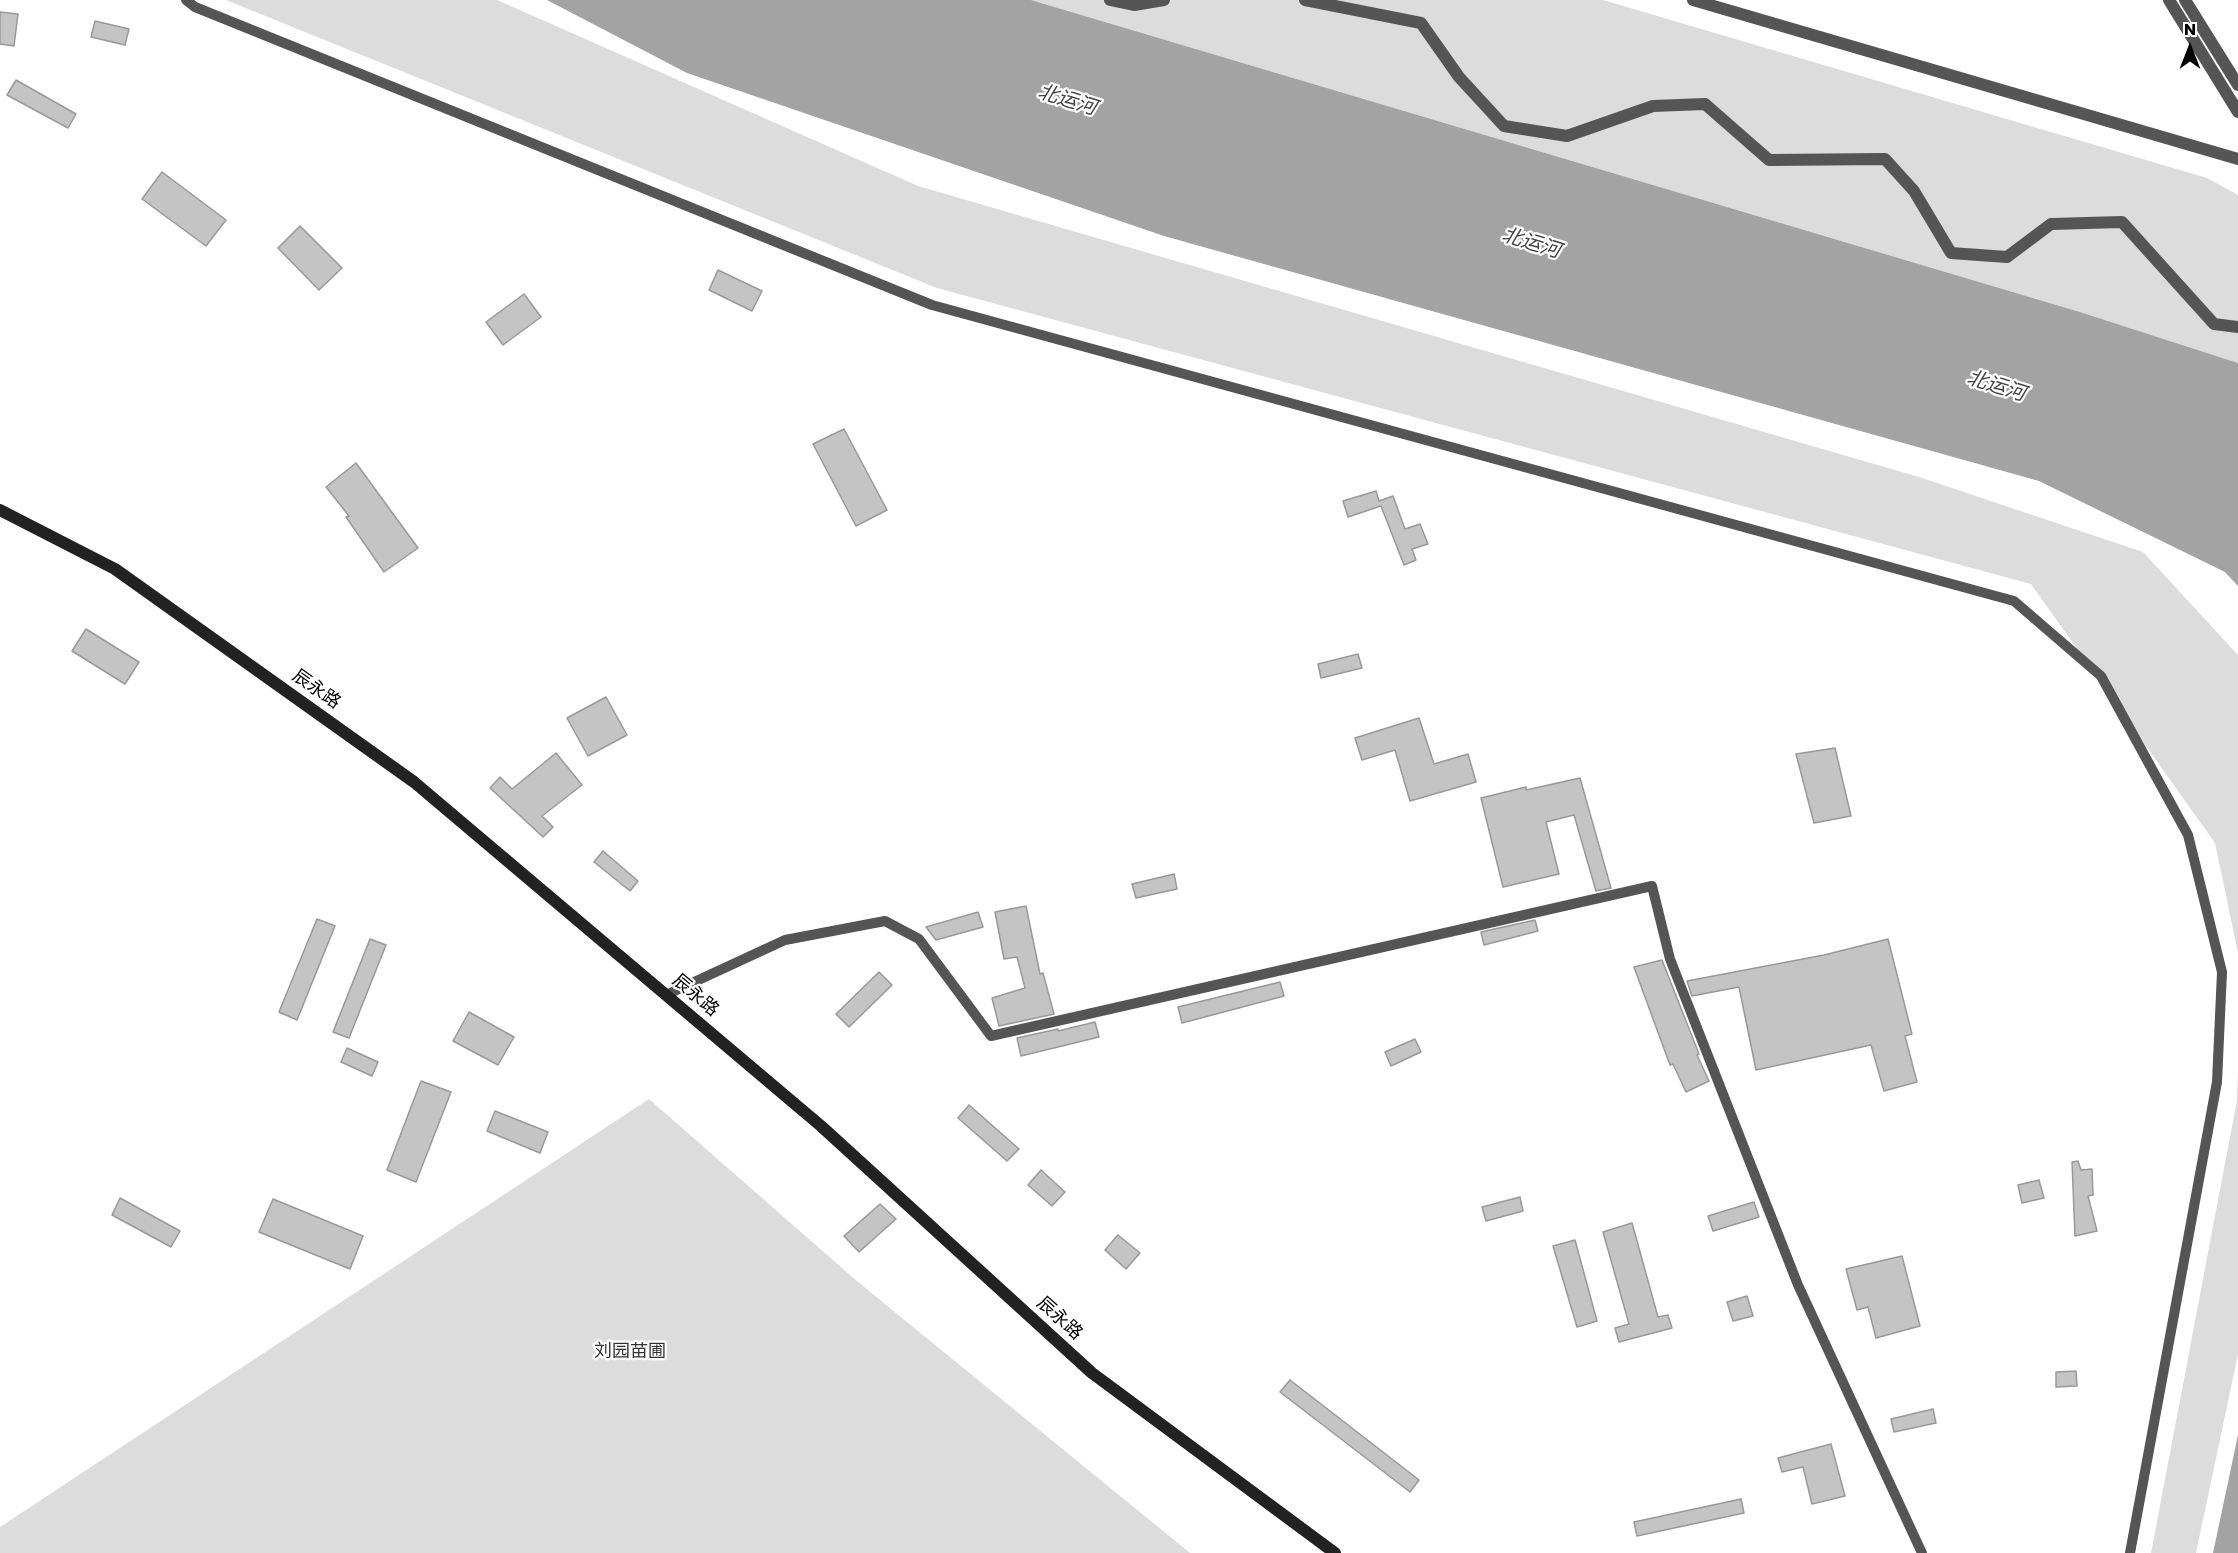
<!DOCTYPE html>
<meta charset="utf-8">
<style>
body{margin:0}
#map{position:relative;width:2238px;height:1553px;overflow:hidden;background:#fff;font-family:Poppins,sans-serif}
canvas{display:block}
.north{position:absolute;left:2160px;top:18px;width:60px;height:60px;-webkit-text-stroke:4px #fff;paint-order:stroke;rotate:0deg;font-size:16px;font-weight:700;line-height:24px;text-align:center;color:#000}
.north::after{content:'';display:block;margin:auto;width:21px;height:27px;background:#000;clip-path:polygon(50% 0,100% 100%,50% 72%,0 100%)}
</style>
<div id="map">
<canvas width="2238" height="1553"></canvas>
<div class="north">N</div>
</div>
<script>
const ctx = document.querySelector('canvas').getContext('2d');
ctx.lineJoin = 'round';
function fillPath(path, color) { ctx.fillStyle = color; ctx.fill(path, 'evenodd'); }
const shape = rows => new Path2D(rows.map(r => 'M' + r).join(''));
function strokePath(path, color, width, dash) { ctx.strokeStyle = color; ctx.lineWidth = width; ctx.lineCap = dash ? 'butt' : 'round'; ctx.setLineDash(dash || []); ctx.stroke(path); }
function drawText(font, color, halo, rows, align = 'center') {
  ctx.font = font + ' Poppins,"Noto Sans SC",sans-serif'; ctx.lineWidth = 4.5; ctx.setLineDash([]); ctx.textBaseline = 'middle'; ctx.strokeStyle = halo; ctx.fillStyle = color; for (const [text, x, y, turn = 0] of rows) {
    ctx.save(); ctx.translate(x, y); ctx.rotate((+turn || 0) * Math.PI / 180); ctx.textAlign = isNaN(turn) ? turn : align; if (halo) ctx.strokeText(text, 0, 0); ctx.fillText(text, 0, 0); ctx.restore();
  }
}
fillPath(shape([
 [226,0,497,0,918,186,1919,477,2143,552,2238,655,2238,953,2215,843,2031,584,937,288],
 [1031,0,1603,0,2207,178,2238,195,2238,363,2080,312],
 [2238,1069,2238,1354,2196,1553,2151,1553,2237,1100],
 [649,1099,858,1282,1190,1553,0,1553,0,1527]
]), '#dcdcdc');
fillPath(shape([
 [547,0,1031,0,2080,312,2238,363,2238,586,2225,572,2039,481,1164,236,687,73],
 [2238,1435,2238,1553,2213,1553]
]), '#a3a3a3');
const building = shape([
 [0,12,18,14,14,46,0,44,0,12],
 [95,21,129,29,125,45,91,37,95,21],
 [16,80,76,114,68,128,7,95,16,80],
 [162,172,226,220,206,246,142,199,162,172],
 [300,226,342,268,319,290,278,248,300,226],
 [718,270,762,291,752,311,709,290,718,270],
 [524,294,541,317,503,345,486,322,524,294],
 [844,429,887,510,856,526,813,444,844,429],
 [356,463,418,548,384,572,346,517,349,516,326,487,356,463],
 [1376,491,1379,501,1393,496,1405,529,1420,524,1428,544,1412,549,1416,560,1404,565,1381,506,1348,517,1343,501,1376,491],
 [86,629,139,662,125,684,72,651,86,629],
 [1358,654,1362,668,1321,678,1318,664,1358,654],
 [606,697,627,735,588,756,567,718,606,697],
 [1419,718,1434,764,1468,754,1476,782,1410,801,1395,750,1362,760,1355,738,1419,718],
 [1835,748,1851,816,1814,823,1796,754,1835,748],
 [556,753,582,785,542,816,553,827,543,837,490,788,500,777,512,789,556,753],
 [1580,778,1611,888,1596,891,1574,815,1546,822,1559,874,1503,887,1481,798,1526,787,1526,790,1580,778],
 [603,851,638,881,630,891,594,862,603,851],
 [1174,874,1177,889,1136,898,1132,884,1174,874],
 [1026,906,1040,974,1043,973,1054,1014,999,1026,992,998,1025,988,1017,957,1004,959,995,912,1026,906],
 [978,912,983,927,936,940,926,927,978,912],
 [317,919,335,926,297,1020,279,1012,317,919],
 [1535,920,1538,931,1484,945,1481,932,1535,920],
 [370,939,386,945,349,1038,333,1032,370,939],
 [1888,939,1912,1034,1905,1036,1917,1082,1884,1091,1871,1045,1756,1070,1739,987,1692,996,1687,981,1824,955,1888,939],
 [1662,960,1699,1054,1697,1055,1709,1081,1686,1092,1673,1064,1670,1065,1634,967,1662,960],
 [879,972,892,985,849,1027,836,1014,879,972],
 [1280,982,1284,996,1182,1023,1178,1007,1280,982],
 [469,1012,514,1037,498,1065,453,1041,469,1012],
 [1095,1022,1099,1037,1021,1056,1017,1038,1058,1029,1058,1031,1095,1022],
 [1415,1039,1421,1052,1391,1066,1385,1052,1415,1039],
 [347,1048,378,1062,372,1076,341,1062,347,1048],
 [421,1081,451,1092,416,1182,387,1170,421,1081],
 [969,1105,1019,1149,1007,1161,958,1118,969,1105],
 [495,1111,548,1132,540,1153,487,1131,495,1111],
 [2078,1161,2081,1170,2092,1169,2093,1195,2088,1196,2097,1231,2075,1236,2072,1162,2078,1161],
 [1041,1170,1065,1192,1052,1206,1028,1185,1041,1170],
 [2039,1180,2044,1198,2022,1203,2018,1185,2039,1180],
 [1520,1197,1523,1211,1486,1221,1482,1207,1520,1197],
 [120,1198,180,1231,171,1247,112,1215,120,1198],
 [273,1199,363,1236,350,1269,259,1232,273,1199],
 [1754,1202,1759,1217,1713,1231,1708,1216,1754,1202],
 [880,1204,896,1219,859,1252,844,1236,880,1204],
 [1632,1223,1658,1317,1668,1315,1672,1328,1619,1342,1615,1328,1629,1324,1603,1232,1632,1223],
 [1118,1235,1140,1253,1126,1269,1105,1250,1118,1235],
 [1575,1240,1597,1321,1577,1327,1553,1246,1575,1240],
 [1902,1256,1920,1326,1876,1338,1868,1307,1857,1310,1846,1269,1902,1256],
 [1747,1296,1753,1316,1733,1321,1727,1302,1747,1296],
 [2076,1371,2077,1386,2056,1387,2056,1372,2076,1371],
 [1290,1380,1419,1480,1410,1492,1280,1392,1290,1380],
 [1933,1409,1936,1423,1894,1432,1891,1419,1933,1409],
 [1831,1444,1845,1496,1812,1504,1803,1467,1782,1472,1778,1458,1831,1444],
 [1741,1499,1744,1513,1637,1536,1634,1522,1741,1499]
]);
fillPath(building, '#c4c4c4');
strokePath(building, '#999', 1.5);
strokePath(shape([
 [186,0,195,7,932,305,2014,601,2101,676,2188,835,2222,972,2217,1082,2130,1553],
 [666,995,785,940,885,921,919,939,991,1036,1652,886,1670,959,1798,1285,1922,1553]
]), '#555', 10);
strokePath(shape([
 [1110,0,1134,5,1164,0],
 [1305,0,1421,23,1459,77,1504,126,1567,136,1653,106,1705,104,1769,160,1885,159,1914,191,1951,253,2007,257,2051,224,2122,222,2214,324,2238,327]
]), '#555', 12);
strokePath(shape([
 [1693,0,2238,159],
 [2169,0,2238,112],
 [2185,0,2238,85]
]), '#555', 12);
strokePath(shape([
 [0,510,115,569,414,782,821,1126,1092,1373,1335,1553]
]), '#222', 12);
drawText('18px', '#000', '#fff', [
 ["辰永路",316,690,35],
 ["辰永路",695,996,40],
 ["辰永路",1059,1319,42]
]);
drawText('18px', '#333', '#fff', [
 ["刘园苗圃",630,1352]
]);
drawText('italic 20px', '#444', '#fff', [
 ["北运河",1067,101,17],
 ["北运河",1531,244,17],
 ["北运河",1996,387,17]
]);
</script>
